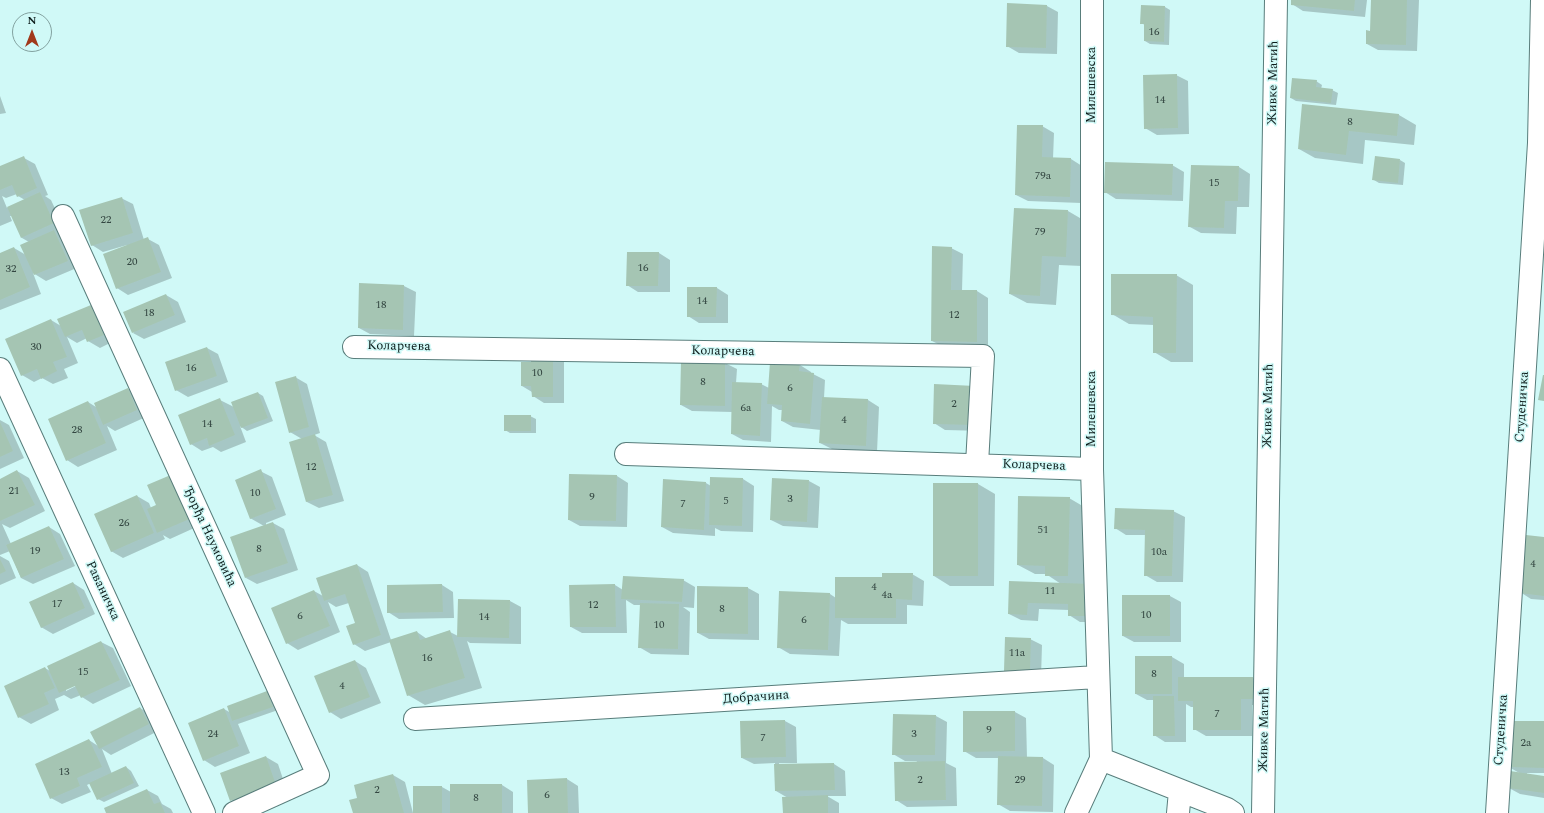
<!DOCTYPE html>
<meta charset="utf-8">
<style>
body{margin:0}
#map{position:relative;width:1544px;height:813px;overflow:hidden;background:#d0f9f7;font-family:Spectral,serif}
canvas{display:block}
.north{position:absolute;left:12px;top:12px;width:40px;height:40px;box-sizing:border-box;background:#d0f9f7;border:1px solid #82a19f;border-radius:50%;rotate:0deg;font-size:11px;font-weight:700;line-height:16px;text-align:center;color:#0d1c1b}
.north::after{content:'';display:block;margin:auto;width:14px;height:18px;background:#a1391b;clip-path:polygon(50% 0,100% 100%,50% 72%,0 100%)}
</style>
<div id="map">
<canvas width="1544" height="813"></canvas>
<div class="north">N</div>
</div>
<script>
const ctx = document.querySelector('canvas').getContext('2d');
ctx.lineJoin = 'round';
function fillPath(path, color) { ctx.fillStyle = color; ctx.fill(path, 'evenodd'); }
const shape = rows => new Path2D(rows.map(r => 'M' + r).join(''));
function strokePath(path, color, width, dash) { ctx.strokeStyle = color; ctx.lineWidth = width; ctx.lineCap = dash ? 'butt' : 'round'; ctx.setLineDash(dash || []); ctx.stroke(path); }
function drawText(font, color, halo, rows, align = 'center') {
  ctx.font = font + ' Spectral,serif'; ctx.lineWidth = 3; ctx.setLineDash([]); ctx.textBaseline = 'middle'; ctx.strokeStyle = halo; ctx.fillStyle = color; for (const [text, x, y, turn = 0] of rows) {
    ctx.save(); ctx.translate(x, y); ctx.rotate((+turn || 0) * Math.PI / 180); ctx.textAlign = isNaN(turn) ? turn : align; if (halo) ctx.strokeText(text, 0, 0); ctx.fillText(text, 0, 0); ctx.restore();
  }
}
fillPath(shape([
 [1292,0,1367,0,1365,17,1303,11,1292,4],
 [1372,0,1419,0,1417,51,1378,50,1367,44,1371,32],
 [1047,6,1058,12,1057,54,1019,53,1007,46],
 [1165,7,1170,10,1169,45,1150,44,1145,41,1145,25,1141,23],
 [1176,75,1188,81,1189,134,1157,135,1145,128],
 [1316,81,1322,85,1321,89,1332,90,1338,93,1336,105,1296,101,1291,98],
 [0,96,6,113,0,114],
 [1303,105,1399,115,1416,125,1414,145,1365,140,1363,164,1315,158,1299,149],
 [1042,126,1054,133,1053,159,1071,159,1082,166,1081,203,1028,201,1016,195],
 [24,158,35,164,48,195,45,196,51,200,65,230,58,233,66,237,79,267,46,281,33,273,41,294,0,310,0,254,14,248,26,255,29,242,22,238,12,216,10,216,12,221,0,226,0,167],
 [17,194,18,196,25,200,7,208,2,196,6,198],
 [1400,160,1405,163,1403,185,1379,183,1374,180],
 [1172,165,1184,172,1183,201,1116,199,1105,192],
 [1239,167,1250,174,1249,207,1237,207,1236,234,1201,233,1190,227],
 [121,198,133,204,144,240,148,239,159,245,172,278,128,295,117,288,127,245,103,252,92,245],
 [1068,211,1085,221,1082,266,1059,265,1056,305,1027,303,1010,294],
 [951,248,963,254,962,291,977,291,988,298,988,348,944,347,932,341],
 [628,253,659,253,670,260,670,292,638,292,627,285],
 [1176,275,1193,285,1193,362,1171,362,1154,352,1154,325,1129,324,1112,314],
 [360,284,404,286,416,292,414,336,370,334,359,328],
 [717,288,728,295,728,323,699,323,688,316],
 [166,295,178,302,186,322,144,339,133,333],
 [91,306,103,313,114,341,100,348,88,341,87,338,77,343,67,337,78,363,64,369,68,378,53,384,42,378,34,382,22,375,51,320,61,326],
 [207,348,218,354,228,382,188,397,176,390],
 [552,356,564,362,564,403,544,403,533,396,532,392,522,386,532,363],
 [725,363,737,369,736,383,761,384,769,388,800,365,811,372,811,373,825,380,824,398,868,400,879,407,877,452,832,449,820,443,821,430,793,427,782,421,783,410,779,410,772,406,771,442,743,440,732,434,732,412,692,411,681,405],
 [295,377,307,384,320,433,314,435,326,442,344,501,319,508,307,502,302,439,290,432],
 [935,385,985,431,945,430,934,423],
 [128,389,139,396,148,416,115,431,107,426,117,450,78,467,67,460,88,402,96,407],
 [258,393,263,396,273,421,247,431,240,426,246,442,221,452,213,447,202,451,191,444,220,400,234,407],
 [530,416,536,419,536,433,510,433,505,430],
 [0,420,9,425,24,458,0,469],
 [17,471,29,478,45,511,10,528,2,524,11,544,49,527,60,534,75,566,33,584,21,578,10,551,0,555,0,480],
 [260,471,272,477,286,515,266,523,266,525,273,523,284,529,298,570,257,584,246,578,264,526,250,518],
 [617,476,628,483,627,527,580,526,569,520],
 [743,479,754,486,753,532,721,531,715,528,715,536,673,533,662,527,706,483,711,486],
 [809,481,820,487,818,528,783,526,771,520],
 [978,484,995,494,994,586,950,586,934,576],
 [137,496,149,503,151,508,157,506,203,524,170,539,163,535,165,539,123,558,111,551],
 [1069,498,1086,508,1102,622,1080,622,1069,615,1069,610,1039,609,1038,621,1021,620,1009,614,1061,584,1046,574,1035,574,1018,565],
 [1173,511,1185,517,1183,582,1157,582,1145,575,1146,535,1126,535,1115,528],
 [1544,538,1544,600,1531,599,1520,592],
 [0,556,9,561,16,578,0,585],
 [357,565,368,572,391,640,417,632,427,639,450,632,458,636,510,601,521,607,521,644,470,643,467,641,482,688,425,705,408,695,391,642,365,651,354,644,356,623,349,603,336,607,328,602,340,632,298,650,287,643,314,591,323,596],
 [912,574,924,581,923,606,907,605,907,624,848,624,841,620,839,656,790,654,778,647,830,594,836,598,883,578],
 [683,580,695,587,694,608,683,607,690,612,689,655,651,654,639,647,641,605,634,605,626,600,627,633,582,633,571,627,615,585,623,590],
 [73,583,84,590,95,614,53,634,41,627],
 [442,585,453,592,454,618,399,619,388,612],
 [698,587,748,588,759,594,759,640,709,639,698,633],
 [1170,596,1181,602,1181,642,1134,642,1123,636],
 [1030,639,1042,645,1041,677,1017,677,1005,670],
 [101,642,113,648,131,686,93,704,82,697,81,695,71,699,64,695,55,699,59,710,31,724,19,717,45,668,50,671],
 [79,683,80,684,66,691,66,689],
 [1136,657,1172,657,1184,664,1184,678,1253,678,1264,684,1264,705,1252,705,1252,736,1206,736,1194,729,1194,707,1191,707,1186,704,1186,742,1165,742,1154,735,1154,700,1147,700,1136,694],
 [355,661,366,668,381,703,341,719,330,712],
 [267,692,273,695,278,710,238,724,250,753,215,767,204,760,224,709,231,713],
 [140,708,152,715,160,730,111,755,102,749,112,774,126,767,131,771,139,786,104,802,98,799,91,783,87,785,91,792,62,804,51,798,89,740,98,746],
 [1015,712,1026,718,1027,758,1043,758,1054,765,1053,812,1010,811,998,804,999,758,976,758,964,751],
 [936,716,947,722,946,763,956,768,957,806,907,807,896,800,917,761,905,761,893,754],
 [785,721,796,727,797,763,779,763,779,765,834,764,845,771,846,796,827,796,839,803,839,813,784,813,788,798,776,791,775,763,754,764,742,758],
 [1544,722,1544,773,1527,773,1527,775,1544,777,1544,798,1520,794,1509,788,1521,774,1509,767],
 [266,757,278,764,287,791,242,807,231,800],
 [393,775,405,782,413,813,354,813,358,798],
 [567,779,578,786,579,813,529,813],
 [451,785,502,785,513,792,513,813,414,813,442,787,451,792],
 [147,790,158,796,162,804,171,809,173,813,107,813]
]), '#0003');
fillPath(shape([
 [1291,0,1355,0,1354,11,1291,5],
 [1371,0,1407,0,1406,45,1366,44,1366,30,1370,31],
 [1007,3,1047,5,1046,48,1006,47],
 [1141,5,1165,6,1164,42,1144,41,1144,24,1140,24],
 [1177,74,1178,128,1144,129,1143,75],
 [1292,78,1317,80,1316,87,1333,89,1331,103,1290,98],
 [1302,104,1399,114,1397,136,1349,131,1346,155,1298,149],
 [1017,125,1043,125,1042,157,1071,158,1070,197,1015,195],
 [24,156,37,188,17,197,12,185,0,190,0,166],
 [1375,156,1400,159,1398,183,1372,180],
 [1105,162,1173,164,1172,195,1104,193],
 [1191,165,1239,166,1238,201,1225,201,1224,228,1188,227],
 [40,192,54,223,21,238,7,207],
 [122,197,133,233,91,246,79,210],
 [1014,208,1068,210,1066,257,1042,256,1040,296,1009,294],
 [54,230,68,261,34,275,20,245],
 [148,237,161,272,116,289,103,254],
 [932,246,952,247,951,290,977,290,977,342,931,341],
 [14,247,30,287,0,300,0,253],
 [627,252,659,252,658,286,626,286],
 [1111,274,1177,274,1176,353,1153,353,1153,317,1111,315],
 [359,283,404,285,403,330,358,328],
 [687,287,717,287,716,317,687,317],
 [166,294,175,315,132,333,123,312],
 [91,305,104,335,87,342,82,330,65,337,57,319],
 [51,319,67,357,53,362,57,371,41,379,37,369,21,376,5,339],
 [207,347,217,376,175,391,165,362],
 [531,355,553,355,553,397,532,397,531,386,521,386,521,362,531,362],
 [681,361,725,362,725,406,680,405],
 [770,362,800,364,799,371,814,373,810,424,781,421,782,405,767,404],
 [1543,375,1544,375,1544,401,1538,400],
 [296,376,309,427,289,433,275,382],
 [732,382,762,383,760,436,731,434],
 [934,384,975,386,973,425,933,424],
 [128,388,137,410,103,425,94,403],
 [258,392,268,418,241,428,231,402],
 [822,397,868,399,866,446,819,443],
 [220,398,235,435,209,446,207,438,190,445,178,415],
 [88,401,106,443,66,461,48,419],
 [504,415,531,415,531,431,504,431],
 [0,422,13,451,0,457],
 [315,434,333,495,306,502,289,442],
 [261,469,276,509,250,519,235,480],
 [17,470,35,505,0,521,0,479],
 [173,474,192,518,157,533,147,509,156,505,147,485],
 [569,474,617,475,616,521,568,520],
 [710,477,743,478,742,526,709,525],
 [772,478,809,480,807,522,770,520],
 [663,479,706,482,704,530,661,527],
 [933,483,978,483,978,576,933,576],
 [137,495,154,533,111,552,94,514],
 [1018,496,1070,497,1068,576,1045,576,1045,566,1017,565],
 [1115,508,1174,510,1172,576,1144,576,1145,530,1114,529],
 [273,522,288,563,245,578,230,537],
 [49,526,64,559,21,578,6,545],
 [1526,535,1544,537,1544,596,1519,593],
 [0,559,6,571,0,574],
 [357,564,381,635,353,645,346,626,355,623,345,594,324,601,316,578],
 [882,573,913,573,912,600,896,599,896,618,835,618,835,577,882,577],
 [623,576,684,579,682,602,621,599],
 [1009,581,1092,584,1091,616,1068,616,1068,604,1028,603,1027,615,1008,614],
 [73,582,85,608,41,628,29,602],
 [442,584,443,612,387,613,387,585],
 [615,584,616,627,570,627,569,585],
 [697,586,748,587,748,634,697,633],
 [314,590,330,626,286,644,271,608],
 [779,591,830,593,828,650,777,648],
 [1122,595,1170,595,1170,636,1122,636],
 [458,599,510,600,509,638,457,637],
 [640,603,679,604,678,649,638,648],
 [450,630,465,678,407,696,389,640,417,631,420,640],
 [1005,637,1031,638,1030,671,1004,671],
 [101,641,120,680,81,698,75,686,59,693,47,666],
 [1135,656,1172,656,1172,694,1135,694],
 [355,660,370,697,329,713,314,676],
 [45,667,55,688,44,693,49,704,18,718,4,686],
 [1178,677,1253,677,1253,699,1241,699,1241,730,1193,730,1193,701,1178,701],
 [267,691,273,707,232,721,227,706],
 [1153,696,1174,696,1175,736,1153,736],
 [140,707,149,724,99,749,90,732],
 [224,708,239,746,203,761,188,723],
 [963,711,1015,711,1015,751,963,752],
 [893,714,936,715,935,755,892,755],
 [785,720,786,757,741,758,740,721],
 [1509,721,1544,721,1544,768,1508,767],
 [89,739,102,767,77,778,80,786,50,799,35,764],
 [266,756,276,785,230,801,220,773],
 [998,756,1043,757,1042,806,997,805],
 [945,761,946,800,895,801,894,762],
 [834,763,835,790,775,791,774,764],
 [126,766,134,783,97,800,89,783],
 [1510,771,1544,776,1544,793,1508,788],
 [393,774,404,813,353,813,349,800,357,798,354,785],
 [567,778,568,813,528,813,527,780],
 [450,784,502,784,502,813,450,813],
 [413,786,442,786,442,813,413,813],
 [147,789,154,804,160,802,165,813,106,813,104,808],
 [828,795,828,813,783,813,782,797]
]), '#a5c5b3');
const minor = shape([
 [63,216,318,775,234,813],
 [354,347,983,356,977,464],
 [0,369,204,813],
 [626,454,1092,469],
 [415,719,1097,677],
 [1101,759,1227,809,1233,813],
 [1076,813,1101,759,1092,469,1092,0],
 [1178,813,1180,791],
 [1263,813,1276,0],
 [1497,813,1539,143,1542,0]
]);
strokePath(minor, '#587d7b', 24);
strokePath(minor, '#fff', 22);
drawText('11px', '#334641', null, [
 ["16",1154,33],
 ["14",1160,101],
 ["8",1350,123],
 ["79a",1043,177],
 ["15",1214,184],
 ["22",106,221],
 ["79",1040,233],
 ["20",132,263],
 ["16",643,269],
 ["32",11,270],
 ["14",702,302],
 ["18",381,306],
 ["18",149,314],
 ["12",954,316],
 ["30",36,348],
 ["16",191,369],
 ["10",537,374],
 ["8",703,383],
 ["6",790,389],
 ["2",954,405],
 ["6a",746,409],
 ["4",844,421],
 ["14",207,425],
 ["28",77,431],
 ["12",311,468],
 ["21",14,492],
 ["10",255,494],
 ["9",592,498],
 ["3",790,500],
 ["5",726,502],
 ["7",683,505],
 ["26",124,524],
 ["51",1043,531],
 ["8",259,550],
 ["19",35,552],
 ["10a",1159,553],
 ["4",1533,565],
 ["4",874,588],
 ["11",1050,592],
 ["4a",887,596],
 ["17",57,605],
 ["12",593,606],
 ["8",722,610],
 ["10",1146,616],
 ["6",300,617],
 ["14",484,618],
 ["6",804,621],
 ["10",659,626],
 ["11a",1017,654],
 ["16",427,659],
 ["15",83,673],
 ["8",1154,675],
 ["4",342,687],
 ["7",1217,715],
 ["9",989,731],
 ["24",213,735],
 ["3",914,735],
 ["7",763,739],
 ["2a",1526,744],
 ["13",64,773],
 ["2",920,781],
 ["29",1020,781],
 ["2",377,791],
 ["6",547,796],
 ["8",476,799]
]);
drawText('13px', '#0d1c1b', '#d0f9f7', [
 ["Живке Матић",1274,83,-89],
 ["Милешевска",1092,85,-90],
 ["Коларчева",399,347,1],
 ["Коларчева",723,352,1],
 ["Живке Матић",1269,406,-89],
 ["Студеничка",1523,407,-86],
 ["Милешевска",1092,409,-90],
 ["Коларчева",1034,466,2],
 ["Ђорђа Наумовића",209,537,65],
 ["Раваничка",102,591,65],
 ["Добрачина",756,698,-4],
 ["Живке Матић",1265,730,-89],
 ["Студеничка",1502,730,-86]
]);
</script>
